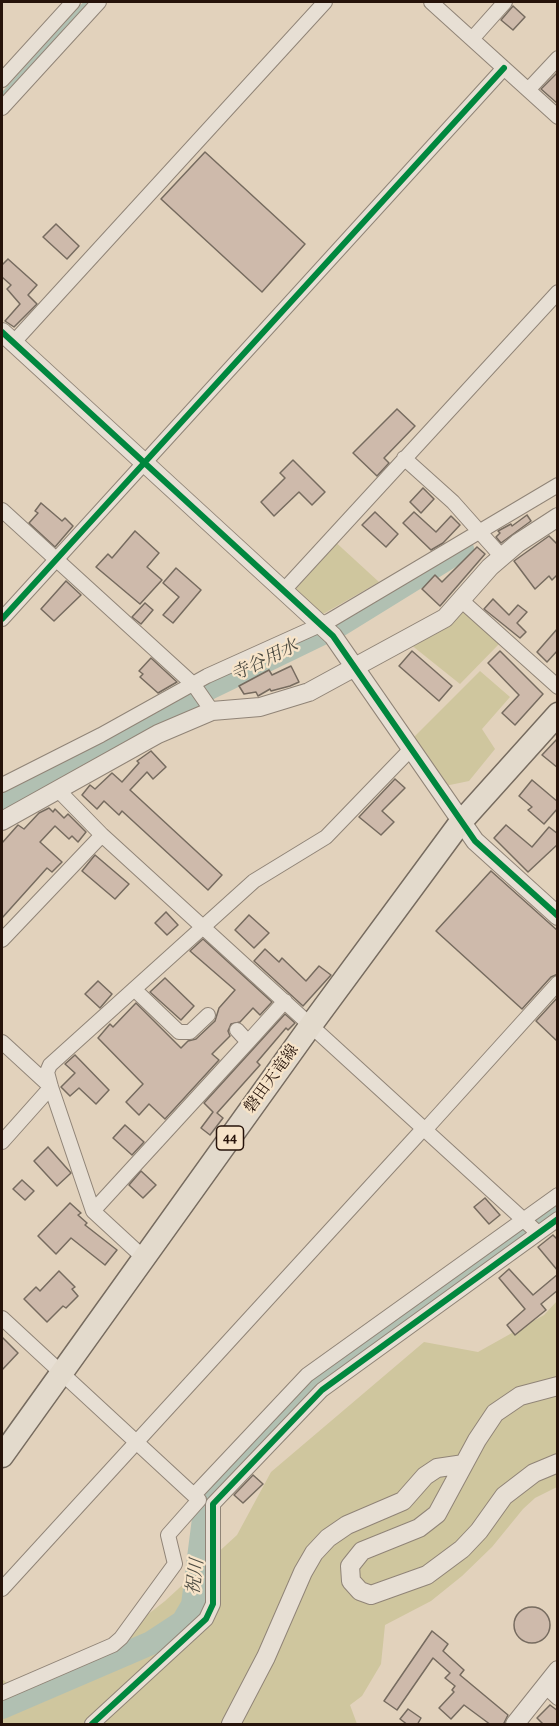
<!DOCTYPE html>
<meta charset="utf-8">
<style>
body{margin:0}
#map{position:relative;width:559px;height:1726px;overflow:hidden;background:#e2d2bc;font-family:Alegreya,serif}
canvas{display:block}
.frame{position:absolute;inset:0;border:3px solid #26130a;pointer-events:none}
</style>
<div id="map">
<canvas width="559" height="1726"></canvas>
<div class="frame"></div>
</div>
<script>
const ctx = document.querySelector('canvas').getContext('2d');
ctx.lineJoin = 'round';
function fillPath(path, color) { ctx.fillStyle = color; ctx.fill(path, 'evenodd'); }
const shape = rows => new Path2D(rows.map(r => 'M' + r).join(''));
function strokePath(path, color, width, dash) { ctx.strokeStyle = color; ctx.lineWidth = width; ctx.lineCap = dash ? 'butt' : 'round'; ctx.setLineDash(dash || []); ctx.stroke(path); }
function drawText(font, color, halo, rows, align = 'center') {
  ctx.font = font + ' Alegreya,"Noto Serif JP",serif'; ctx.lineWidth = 4.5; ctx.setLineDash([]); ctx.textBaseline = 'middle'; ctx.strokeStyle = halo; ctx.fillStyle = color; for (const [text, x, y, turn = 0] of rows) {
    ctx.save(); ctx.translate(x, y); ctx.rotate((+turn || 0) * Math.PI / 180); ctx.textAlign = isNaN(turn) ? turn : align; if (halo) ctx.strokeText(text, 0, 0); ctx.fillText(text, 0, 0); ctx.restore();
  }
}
fillPath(shape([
 [331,538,379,582,323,614,287,586],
 [465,609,500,643,460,684,410,644],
 [480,671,510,697,482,729,495,749,469,781,440,787,409,742],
 [557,1301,557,1487,535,1498,523,1509,492,1547,462,1576,431,1601,385,1625,381,1664,362,1696,350,1705,357,1724,2,1724,2,1679,25,1697,64,1680,165,1601,237,1535,271,1472,424,1342,478,1352,544,1315]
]), '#cfc69e');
strokePath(shape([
 [2,95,86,2]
]), '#b1c0b2', 4);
strokePath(shape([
 [2,806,209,688,339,625,462,549],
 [2,1707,151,1643,183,1622,193,1605,206,1503,221,1482,318,1379,558,1206]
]), '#b1c0b2', 24);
const building = shape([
 [513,6,525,17,513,30,501,20,513,6],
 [558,72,558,104,541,89,558,72],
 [205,152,305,244,262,292,161,199,205,152],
 [56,224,79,246,67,259,43,237,56,224],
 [8,259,37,285,28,295,37,304,14,327,5,321,20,304,7,289,11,285,2,277,2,265,8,259],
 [397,409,415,426,384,458,389,463,377,476,353,453,397,409],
 [293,460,325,492,312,505,299,492,274,516,261,502,285,478,280,473,293,460],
 [423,488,434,499,421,513,410,502,423,488],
 [41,503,62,521,65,518,73,526,55,547,29,523,38,513,35,511,41,503],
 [375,512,398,534,386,547,362,525,375,512],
 [414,512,436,532,451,516,460,525,443,543,431,550,403,523,414,512],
 [527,515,531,521,501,543,496,537,500,533,498,531,511,524,512,526,527,515],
 [135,531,159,553,147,567,162,580,140,604,96,567,108,554,112,558,135,531],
 [549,536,558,545,558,574,552,580,549,576,535,589,514,561,549,536],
 [477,547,485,554,440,606,422,589,435,575,442,582,477,547],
 [176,568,201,590,173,623,163,615,179,597,163,583,176,568],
 [66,581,81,595,54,621,41,609,66,581],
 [493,599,509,615,518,605,527,612,517,623,526,632,520,638,484,609,493,599],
 [145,603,153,610,141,624,132,617,145,603],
 [558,628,558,650,547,662,537,652,558,628],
 [412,651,452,686,439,701,399,666,412,651],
 [500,651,543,694,515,725,502,713,519,695,488,663,500,651],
 [151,658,177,682,158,693,140,677,143,674,139,671,151,658],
 [291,666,299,682,290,686,271,691,270,689,258,696,256,692,244,694,239,686,269,670,272,675,291,666],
 [558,738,558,768,542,755,558,738],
 [151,751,166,767,153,779,147,772,130,790,222,875,208,890,122,811,119,815,104,801,97,809,82,795,90,785,95,789,112,773,122,782,139,763,137,761,151,751],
 [395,779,405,788,382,811,394,822,381,835,359,817,395,779],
 [532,780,558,802,558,808,544,824,528,810,532,807,519,796,532,780],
 [49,808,53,812,55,809,64,818,68,814,86,832,78,842,72,836,69,839,55,826,40,842,62,862,52,872,47,868,2,918,2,843,18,825,24,829,39,813,49,808],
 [506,825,532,847,549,827,558,834,558,844,528,872,494,838,506,825],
 [95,855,129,884,115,899,82,871,95,855],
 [491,871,558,931,558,974,551,977,522,1009,436,931,491,871],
 [166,912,178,925,167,935,155,923,166,912],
 [249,915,269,933,254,948,235,930,249,915],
 [203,939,272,1002,260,1015,253,1008,240,1022,231,1024,228,1031,230,1036,212,1054,219,1060,165,1119,149,1104,139,1115,126,1102,143,1084,98,1038,110,1024,113,1027,136,1003,181,1048,188,1041,196,1039,215,1021,219,1008,235,990,190,951,203,939],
 [265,949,279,962,282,958,306,981,319,966,331,975,303,1006,254,961,265,949],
 [165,978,194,1006,181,1020,150,992,165,978],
 [98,981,112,994,100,1008,85,994,98,981],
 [558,997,558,1042,536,1021,558,997],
 [285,1014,295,1023,288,1030,286,1028,257,1062,260,1065,217,1113,223,1118,210,1135,201,1128,213,1112,204,1103,285,1014],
 [75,1055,109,1090,96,1104,79,1088,70,1096,61,1087,75,1073,65,1064,75,1055],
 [125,1125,144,1142,132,1155,113,1138,125,1125],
 [48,1147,71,1173,57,1186,34,1161,48,1147],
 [141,1171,156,1185,143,1198,129,1185,141,1171],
 [22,1180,34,1191,25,1200,13,1189,22,1180],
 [485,1198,500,1215,489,1224,474,1207,485,1198],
 [70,1203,81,1213,78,1215,87,1223,85,1225,117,1250,105,1265,71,1238,56,1254,38,1236,70,1203],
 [553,1235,558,1240,558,1271,538,1247,553,1235],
 [509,1269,533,1295,558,1274,558,1290,541,1304,546,1310,515,1335,507,1325,525,1309,499,1278,509,1269],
 [59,1271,75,1287,72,1289,78,1296,66,1308,63,1306,47,1322,24,1299,36,1287,40,1291,59,1271],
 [2,1337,18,1353,2,1370,2,1337],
 [253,1475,263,1484,243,1503,234,1495,253,1475],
 '514 1625a18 18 0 1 1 36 0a18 18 0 1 1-36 0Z',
 [432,1631,448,1644,443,1651,464,1670,460,1675,508,1715,503,1725,491,1725,464,1705,451,1719,439,1708,454,1692,452,1690,455,1686,445,1678,450,1673,433,1658,397,1710,384,1701,432,1631],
 [550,1705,558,1711,558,1725,544,1725,537,1718,550,1705],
 [408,1709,421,1718,417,1725,408,1725,400,1719,408,1709]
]);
fillPath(building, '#cebaab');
strokePath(building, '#766b5f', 1.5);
const minor = shape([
 [431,2,558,117],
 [472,39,505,2],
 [2,80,73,2],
 [528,90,558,58],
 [2,108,99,2],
 [13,343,325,2],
 [404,458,453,502,502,557],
 [2,510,194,685,212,711],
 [284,590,558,292],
 [462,601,558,687],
 [2,619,504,68],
 [2,785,101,735,207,676,329,621,558,485],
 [57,789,102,835,538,1233],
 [2,940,102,835],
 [134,989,179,1032,190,1032,208,1015],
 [2,1042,51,1087,2,1142],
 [248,1042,285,1001],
 [425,1130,558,983],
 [93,1211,248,1042,237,1030],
 [144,1258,93,1211,51,1087,47,1072,50,1065,254,881,326,837,410,750],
 [2,1318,199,1500],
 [194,1495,307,1375,558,1195],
 [2,1589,424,1128],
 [545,1686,558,1698],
 [2,1693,113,1645,121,1638,175,1564,168,1535,199,1500],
 [92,1724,206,1619,213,1604,213,1504,322,1390,558,1219]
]);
const tertiary = shape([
 [2,332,333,636,475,841,558,916],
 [2,821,158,734,212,711,260,707,309,692,445,618,490,567,518,543,558,517],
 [558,1386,520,1396,495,1413,477,1440,437,1514,419,1528,362,1551,350,1566,351,1581,360,1591,371,1595,427,1575,462,1549,479,1531,504,1496,534,1473,558,1463],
 [231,1724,266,1657,303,1572,314,1553,328,1538,347,1525,403,1501,425,1476,437,1468,464,1464],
 [515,1724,558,1670]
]);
const primary = shape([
 [2,1456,311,1025,460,823,558,714]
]);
strokePath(minor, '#908477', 16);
strokePath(tertiary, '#908477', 20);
strokePath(primary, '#766b5f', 25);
strokePath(minor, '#e7dfd4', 14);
strokePath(tertiary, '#e7dfd4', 18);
strokePath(primary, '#e3dacc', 22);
strokePath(shape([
 [2,332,333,636,475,841,558,916],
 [2,619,504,68],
 [92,1724,206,1619,213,1604,213,1504,322,1390,558,1219]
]), '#00873e', 6);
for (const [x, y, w] of [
 [230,1138,27]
]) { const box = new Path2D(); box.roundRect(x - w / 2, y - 12, w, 24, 4.5); ctx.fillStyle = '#f7e4c9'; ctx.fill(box); strokePath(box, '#26130a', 1.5); }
drawText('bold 15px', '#26130a', null, [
 ["44",230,1138]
]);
drawText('16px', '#26130a', '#f7e4c9', [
 ["磐田天竜線",272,1079,-54]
]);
drawText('italic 18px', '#4f4d43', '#f7e4c9', [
 ["寺谷用水",265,661,-26],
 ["祝川",196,1577,-83]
]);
</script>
